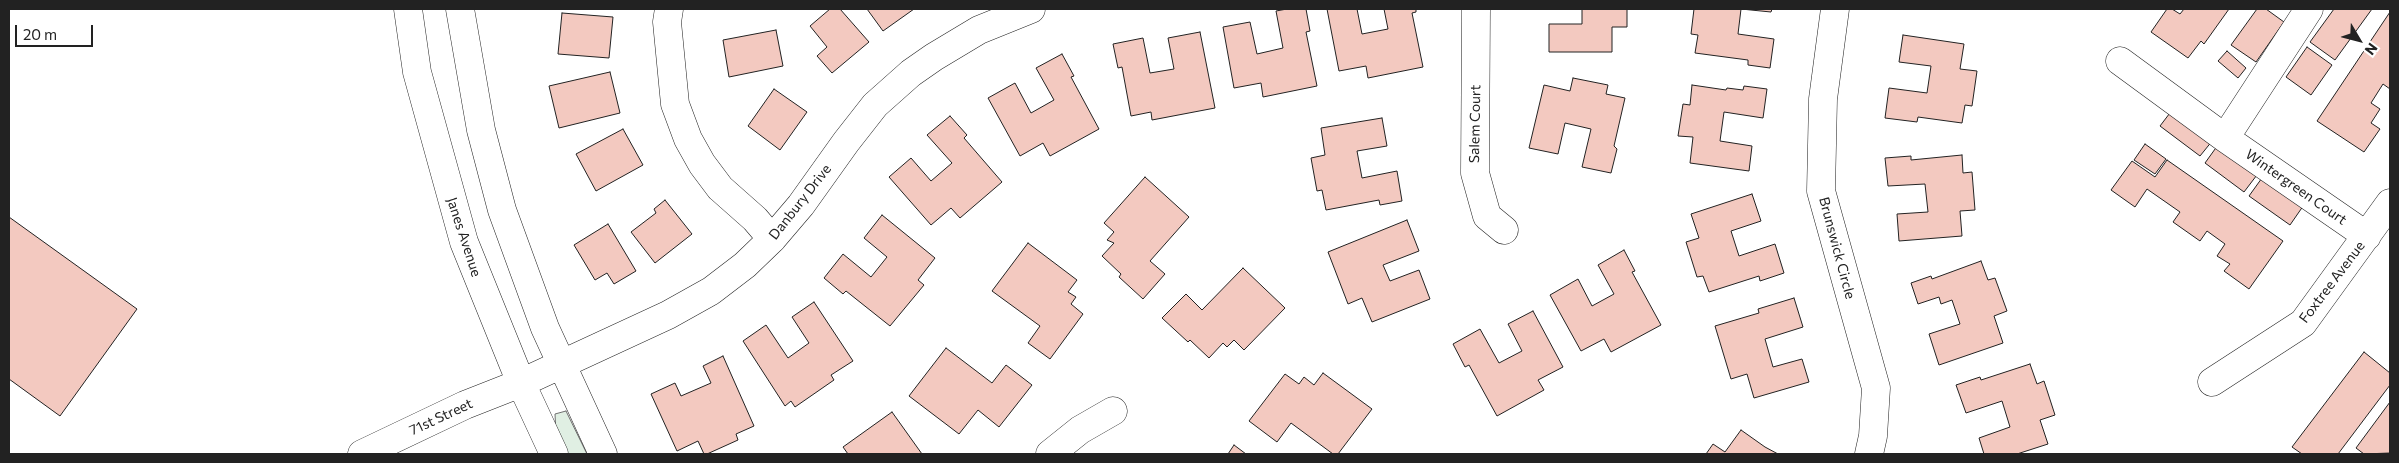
<!DOCTYPE html>
<style>
body{margin:0}
#map{position:relative;width:2399px;height:463px;overflow:hidden;background:#fff;font-family:Commissioner,sans-serif}
canvas{display:block}
.frame{position:absolute;inset:0;border:10px solid #222;pointer-events:none}
.north{position:absolute;left:2334px;top:15px;width:50px;height:50px;-webkit-text-stroke:4px #fff;paint-order:stroke;rotate:127deg;font-size:14px;font-weight:700;line-height:20px;text-align:center;color:#222}
.north::after{content:'';display:block;margin:auto;width:18px;height:22px;background:#222;clip-path:polygon(50% 0,100% 100%,50% 72%,0 100%)}
.scale{position:absolute;left:15px;top:25px;width:78px;height:22px;box-sizing:border-box;border:2px solid #222;border-top:0;padding-left:6px;font-size:15px;line-height:18px;white-space:nowrap;color:#222;-webkit-text-stroke:4px #fff;paint-order:stroke}
</style>
<div id="map">
<canvas width="2399" height="463"></canvas>
<div class="frame"></div>
<div class="north">N</div>
<div class="scale">20 m</div>
</div>
<script>
const ctx = document.querySelector('canvas').getContext('2d');
ctx.lineJoin = 'round';
function fillPath(path, color) { ctx.fillStyle = color; ctx.fill(path, 'evenodd'); }
const shape = rows => new Path2D(rows.map(r => 'M' + r).join(''));
function strokePath(path, color, width, dash) { ctx.strokeStyle = color; ctx.lineWidth = width; ctx.lineCap = dash ? 'butt' : 'round'; ctx.setLineDash(dash || []); ctx.stroke(path); }
function drawText(font, color, halo, rows, align = 'center') {
  ctx.font = font + ' Commissioner,sans-serif'; ctx.lineWidth = 4; ctx.setLineDash([]); ctx.textBaseline = 'middle'; ctx.strokeStyle = halo; ctx.fillStyle = color; for (const [text, x, y, turn = 0] of rows) {
    ctx.save(); ctx.translate(x, y); ctx.rotate((+turn || 0) * Math.PI / 180); ctx.textAlign = isNaN(turn) ? turn : align; if (halo) ctx.strokeText(text, 0, 0); ctx.fillText(text, 0, 0); ctx.restore();
  }
}
const green = shape([
 [566,411,587,454,566,454,556,434,555,414,566,411]
]);
fillPath(green, '#e0efe3');
strokePath(green, '#6f6f6f', 1);
const building = shape([
 [830,9,840,9,869,42,832,73,817,56,827,47,810,26,830,9],
 [867,9,914,9,883,31,867,9],
 [1287,9,1306,9,1310,31,1306,32,1317,86,1263,97,1261,83,1234,88,1223,27,1250,22,1257,54,1283,48,1276,11,1287,9],
 [1327,9,1357,9,1362,34,1388,29,1384,9,1416,9,1416,12,1412,13,1423,67,1368,78,1366,66,1339,71,1327,9],
 [1582,9,1627,9,1627,27,1612,27,1612,52,1549,52,1549,24,1582,24,1582,9],
 [1694,9,1772,9,1771,12,1741,9,1738,34,1774,39,1770,68,1748,65,1748,60,1695,53,1698,35,1691,34,1694,9],
 [2167,9,2172,9,2180,14,2184,9,2229,9,2204,44,2201,41,2188,58,2151,32,2167,9],
 [2257,9,2266,9,2284,22,2256,62,2231,45,2257,9],
 [2334,9,2372,9,2335,60,2310,42,2334,9],
 [2390,12,2390,89,2383,84,2371,103,2380,109,2371,123,2380,129,2364,152,2317,121,2390,12],
 [562,13,613,17,609,58,558,54,562,13],
 [776,30,783,66,729,77,723,40,776,30],
 [1200,32,1215,108,1152,120,1151,112,1131,116,1122,67,1118,68,1113,44,1143,38,1150,73,1174,69,1168,38,1200,32],
 [1903,35,1964,44,1960,69,1977,71,1972,106,1965,105,1962,123,1918,117,1917,122,1885,118,1889,88,1927,93,1931,66,1899,62,1903,35],
 [2307,47,2332,65,2311,95,2286,77,2307,47],
 [2227,51,2246,68,2238,78,2218,61,2227,51],
 [1062,54,1074,76,1071,77,1099,129,1050,156,1043,143,1020,156,988,98,1015,83,1031,113,1054,100,1036,68,1062,54],
 [610,72,620,113,559,128,549,86,610,72],
 [1573,78,1608,85,1606,94,1625,98,1614,146,1617,149,1611,173,1582,167,1591,129,1565,123,1558,154,1529,148,1544,85,1570,91,1573,78],
 [1692,85,1726,90,1727,88,1743,90,1744,86,1767,89,1763,118,1724,112,1720,141,1752,146,1749,171,1690,163,1693,137,1678,136,1683,104,1690,105,1692,85],
 [774,89,807,112,780,150,748,126,774,89],
 [2176,105,2217,135,2200,156,2160,126,2176,105],
 [950,116,967,135,964,138,1002,182,960,218,951,208,931,225,889,177,911,158,931,181,952,163,927,135,950,116],
 [1382,118,1387,146,1357,151,1362,178,1397,171,1402,201,1380,205,1379,200,1326,210,1322,190,1317,191,1311,158,1325,155,1321,128,1382,118],
 [623,129,643,165,596,191,576,154,623,129],
 [2223,138,2263,167,2244,192,2205,163,2223,138],
 [2145,144,2166,159,2155,174,2134,160,2145,144],
 [1962,155,1963,173,1972,172,1975,210,1960,211,1962,236,1899,241,1897,214,1928,212,1925,184,1888,186,1885,158,1911,156,1911,160,1962,155],
 [2167,160,2283,241,2249,289,2224,271,2230,264,2217,256,2225,244,2207,231,2200,241,2173,222,2180,212,2147,189,2135,207,2111,190,2132,161,2155,177,2167,160],
 [2267,171,2308,199,2290,225,2249,196,2267,171],
 [1145,177,1189,217,1150,261,1165,274,1143,299,1119,277,1121,274,1102,256,1114,243,1107,240,1114,232,1104,223,1145,177],
 [1752,194,1761,221,1731,231,1739,256,1775,244,1784,273,1760,281,1759,276,1709,292,1703,276,1697,277,1686,242,1699,238,1691,214,1752,194],
 [665,200,692,234,655,263,631,232,656,213,654,209,665,200],
 [882,215,935,258,918,280,924,285,890,326,846,291,843,294,824,278,843,254,871,277,887,257,864,238,882,215],
 [9,217,137,309,60,416,9,379,9,217],
 [1407,220,1419,251,1383,265,1390,281,1419,270,1430,299,1372,322,1362,298,1348,304,1328,252,1407,220],
 [608,224,636,271,614,284,607,273,595,280,574,245,608,224],
 [1028,243,1077,280,1068,292,1076,297,1071,304,1083,314,1050,359,1028,343,1040,326,992,291,1028,243],
 [1624,250,1635,271,1632,272,1661,325,1611,352,1604,339,1581,351,1550,295,1578,279,1592,306,1614,294,1598,265,1624,250],
 [1981,261,1988,280,1995,278,2007,311,1994,316,2003,343,1939,365,1929,334,1960,324,1952,300,1941,304,1939,297,1918,304,1911,283,1931,276,1932,279,1981,261],
 [1243,268,1285,308,1244,350,1234,340,1227,347,1223,343,1209,358,1190,340,1188,342,1162,318,1186,294,1202,310,1243,268],
 [1794,298,1803,327,1765,339,1773,367,1802,359,1809,382,1754,398,1747,374,1731,379,1715,326,1759,313,1758,309,1794,298],
 [814,302,853,361,831,375,834,380,795,407,791,401,785,406,743,341,766,325,788,358,809,343,792,317,814,302],
 [1533,311,1563,367,1538,380,1544,390,1497,416,1469,365,1465,367,1453,344,1480,329,1499,363,1522,351,1508,324,1533,311],
 [946,348,992,383,1006,365,1032,385,999,427,978,410,959,434,909,396,946,348],
 [2364,352,2390,373,2390,385,2338,454,2302,454,2292,447,2364,352],
 [723,356,754,426,736,434,738,440,707,454,704,454,698,441,677,451,651,394,675,383,681,396,711,383,703,366,723,356],
 [2030,364,2037,384,2044,381,2055,415,2040,420,2048,444,2017,454,1984,454,1979,438,2010,427,2002,401,1966,413,1956,385,1980,377,1981,380,2030,364],
 [1323,373,1372,409,1338,454,1333,454,1291,423,1277,442,1249,421,1285,374,1299,384,1304,377,1314,385,1323,373],
 [2390,402,2390,453,2364,454,2356,448,2390,402],
 [892,412,922,454,848,454,843,447,892,412],
 [1741,430,1765,447,1778,454,1706,454,1713,444,1725,452,1741,430],
 [1234,445,1246,454,1228,454,1234,445]
]);
fillPath(building, '#f3c9c0');
strokePath(building, '#222', 1);
const minor = shape([
 [408,9,417,72,464,242,521,383,554,454],
 [460,9,481,130,502,210,545,328,603,454],
 [669,9,667,22,675,104,688,139,702,164,720,188,755,219,772,239],
 [1476,9,1475,173,1487,216,1504,230],
 [1835,9,1823,99,1821,191,1876,388,1873,436,1869,454],
 [2120,61,2225,138,2367,236],
 [2225,138,2309,9],
 [2212,382,2303,323,2390,203],
 [362,454,465,405,521,383,668,315,711,291,745,265,772,239,801,205,846,142,875,105,911,73,934,57,979,30,1031,9],
 [1050,454,1080,430,1113,411]
]);
strokePath(minor, '#222', 29);
strokePath(minor, '#fff', 28);
drawText('14px', '#222', '#fff', [
 ["Salem Court",1475,124,-89],
 ["Wintergreen Court",2296,187,35],
 ["Danbury Drive",800,202,-52],
 ["Janes Avenue",464,237,72],
 ["Brunswick Circle",1837,248,75],
 ["Foxtree Avenue",2332,282,-53],
 ["71st Street",441,417,-25]
]);
</script>
